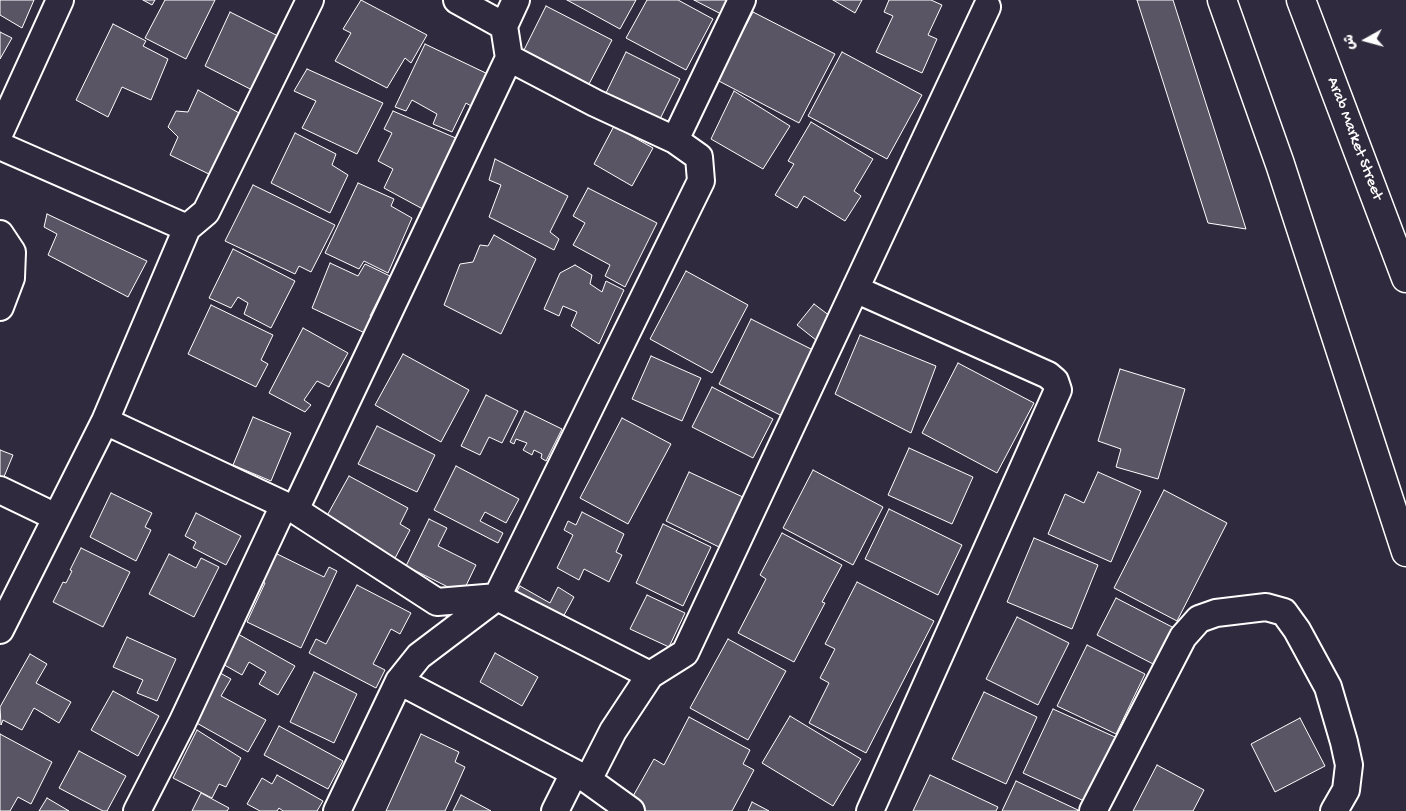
<!DOCTYPE html>
<meta charset="utf-8">
<style>
body{margin:0}
#map{position:relative;width:1406px;height:811px;overflow:hidden;background:#2f2a3d;font-family:"Gochi Hand","Playpen Sans Arabic",sans-serif}
canvas{display:block}
.north{position:absolute;left:1341px;top:15px;width:50px;height:50px;-webkit-text-stroke:4px #2f2a3d;paint-order:stroke;rotate:263deg;font-size:14px;font-weight:700;line-height:20px;text-align:center;color:#fff}
.north::after{content:'';display:block;margin:auto;width:18px;height:22px;background:#fff;clip-path:polygon(50% 0,100% 100%,50% 72%,0 100%)}
</style>
<div id="map">
<canvas width="1406" height="811"></canvas>
<div class="north">ش</div>
</div>
<script>
const ctx = document.querySelector('canvas').getContext('2d');
ctx.lineJoin = 'round';
function fillPath(path, color) { ctx.fillStyle = color; ctx.fill(path, 'evenodd'); }
const shape = rows => new Path2D(rows.map(r => 'M' + r).join(''));
function strokePath(path, color, width, dash) { ctx.strokeStyle = color; ctx.lineWidth = width; ctx.lineCap = dash ? 'butt' : 'round'; ctx.setLineDash(dash || []); ctx.stroke(path); }
function drawText(font, color, halo, rows, align = 'center') {
  ctx.font = font + ' "Gochi Hand",sans-serif'; ctx.lineWidth = 4; ctx.setLineDash([]); ctx.textBaseline = 'middle'; ctx.strokeStyle = halo; ctx.fillStyle = color; for (const [text, x, y, turn = 0] of rows) {
    ctx.save(); ctx.translate(x, y); ctx.rotate((+turn || 0) * Math.PI / 180); ctx.textAlign = isNaN(turn) ? turn : align; if (halo) ctx.strokeText(text, 0, 0); ctx.fillText(text, 0, 0); ctx.restore();
  }
}
const building = shape([
 [0,0,34,0,22,28,0,15,0,0],
 [143,0,155,0,152,5,143,0],
 [165,0,215,0,186,59,145,38,165,0],
 [361,0,427,35,411,63,405,58,387,88,335,61,351,33,343,29,361,0],
 [567,0,636,0,620,29,567,0],
 [647,0,678,0,713,19,686,70,626,38,647,0],
 [694,0,730,0,723,15,694,0],
 [833,0,862,0,855,13,833,0],
 [889,0,931,0,942,5,928,35,937,39,922,73,876,52,893,16,884,12,889,0],
 [1137,0,1173,0,1246,229,1208,223,1137,0],
 [546,6,612,40,589,84,524,50,546,6],
 [230,12,282,38,258,93,205,66,230,12],
 [753,12,835,54,799,123,717,80,753,12],
 [113,24,146,41,143,46,168,59,151,100,122,87,108,117,76,100,113,24],
 [0,32,12,38,0,59,0,32],
 [425,44,492,76,476,109,466,103,452,132,433,124,437,114,412,100,406,111,395,107,425,44],
 [626,52,680,79,658,123,604,97,626,52],
 [842,52,922,95,887,159,808,116,842,52],
 [307,69,383,103,357,154,302,128,316,101,294,91,307,69],
 [198,90,248,118,217,178,170,155,178,137,168,127,176,111,188,112,198,90],
 [734,91,790,126,763,169,711,139,734,91],
 [393,111,465,142,432,214,384,188,393,169,378,161,392,133,384,129,393,111],
 [811,122,873,159,854,191,861,196,845,221,804,196,797,208,775,195,794,164,788,161,811,122],
 [614,126,653,148,632,186,594,164,614,126],
 [295,133,336,154,332,165,348,175,330,213,271,183,295,133],
 [495,159,568,196,550,232,559,239,554,250,489,217,501,185,489,180,495,159],
 [358,183,394,199,391,206,412,218,388,273,364,261,359,269,325,253,358,183],
 [253,185,335,225,311,272,299,266,295,274,225,241,253,185],
 [588,188,657,223,625,287,605,276,610,265,573,245,585,223,573,216,588,188],
 [47,214,147,261,128,297,48,255,57,234,44,227,47,214],
 [494,235,536,259,501,334,444,305,460,264,473,262,480,245,488,246,494,235],
 [233,249,295,281,271,328,244,314,248,303,238,297,231,308,209,298,233,249],
 [330,263,358,276,365,264,390,276,370,316,377,321,369,335,312,308,330,263],
 [575,265,592,275,590,284,602,292,606,281,624,290,599,344,571,326,577,312,563,306,559,316,544,309,560,273,575,265],
 [686,271,748,305,712,373,650,339,686,271],
 [814,304,838,322,821,344,797,325,814,304],
 [211,305,273,335,261,360,268,364,256,387,188,354,211,305],
 [751,319,819,353,786,418,719,384,751,319],
 [303,328,348,353,329,387,317,381,304,400,311,405,305,412,269,393,303,328],
 [860,335,936,366,911,433,835,394,860,335],
 [403,354,469,390,441,442,375,405,403,354],
 [651,356,701,378,682,421,632,399,651,356],
 [958,363,1034,403,997,473,922,433,958,363],
 [1120,369,1185,389,1158,479,1116,467,1121,449,1098,441,1120,369],
 [712,387,773,419,753,458,692,427,712,387],
 [486,395,518,411,502,443,489,437,480,455,461,446,486,395],
 [525,411,562,429,546,461,541,458,542,454,534,450,532,455,523,450,527,443,516,439,514,444,510,442,525,411],
 [253,417,291,433,271,481,233,465,253,417],
 [622,418,671,444,628,524,580,498,622,418],
 [377,426,435,455,417,492,358,464,377,426],
 [909,448,973,477,952,524,888,495,909,448],
 [0,450,13,455,1,484,0,483,0,450],
 [456,466,519,499,506,523,485,512,480,521,503,533,498,543,434,510,456,466],
 [813,470,883,507,853,565,783,528,813,470],
 [689,472,745,498,721,548,666,521,689,472],
 [1098,472,1141,491,1111,562,1048,534,1065,494,1084,503,1098,472],
 [349,476,408,508,400,524,410,530,394,560,324,521,349,476],
 [1164,490,1227,523,1177,621,1114,588,1164,490],
 [111,493,152,513,145,527,151,530,136,561,90,537,111,493],
 [889,509,962,545,938,595,865,559,889,509],
 [582,512,624,534,616,552,622,555,609,582,584,569,579,580,557,568,573,535,564,530,568,521,576,525,582,512],
 [196,513,241,536,226,565,193,548,196,542,185,536,196,513],
 [429,519,447,528,438,546,476,565,462,594,406,566,429,519],
 [663,524,711,547,683,606,636,583,663,524],
 [782,533,842,565,822,602,825,603,794,662,738,633,766,579,760,575,782,533],
 [1034,538,1098,565,1072,629,1007,602,1034,538],
 [81,548,130,572,103,627,53,602,63,582,66,583,72,571,70,570,81,548],
 [269,550,324,577,329,567,337,571,301,648,247,622,265,583,256,578,269,550],
 [169,554,196,568,201,558,219,567,194,617,149,594,169,554],
 [857,582,934,621,866,753,809,723,829,683,820,678,835,649,825,644,857,582],
 [357,585,411,613,400,634,391,629,373,664,385,670,376,688,309,653,316,639,326,644,357,585],
 [520,586,550,603,558,587,574,597,557,628,511,602,520,586],
 [647,595,685,613,669,647,630,629,647,595],
 [1116,598,1176,629,1157,666,1097,635,1116,598],
 [1017,617,1069,643,1038,705,986,679,1017,617],
 [238,634,295,666,278,695,259,684,266,672,249,662,242,675,221,663,238,634],
 [127,637,176,659,157,701,137,693,143,680,113,667,127,637],
 [728,639,786,671,748,740,690,708,728,639],
 [1087,645,1145,674,1116,734,1057,706,1087,645],
 [495,653,538,677,522,706,480,682,495,653],
 [30,654,47,664,36,683,71,702,59,723,34,708,22,730,3,720,1,725,0,707,30,654],
 [213,669,231,679,221,696,266,720,248,752,186,717,213,669],
 [314,672,357,694,334,743,290,722,314,672],
 [113,691,159,716,138,756,91,730,113,691],
 [984,692,1037,717,1006,784,952,759,984,692],
 [1053,709,1115,737,1084,801,1023,773,1053,709],
 [790,716,861,759,833,806,762,763,790,716],
 [689,717,750,750,743,764,754,770,732,811,638,811,628,805,654,759,664,765,689,717],
 [1300,718,1325,766,1275,792,1251,744,1300,718],
 [279,726,343,761,328,789,264,755,279,726],
 [197,730,241,758,226,787,219,784,212,798,173,778,197,730],
 [0,734,52,762,31,804,18,797,10,811,0,811,0,734],
 [421,734,459,752,455,762,465,767,452,796,445,811,386,811,421,734],
 [79,751,126,776,107,811,103,811,59,788,79,751],
 [1157,765,1204,790,1193,811,1133,811,1157,765],
 [277,775,323,801,317,811,283,811,279,808,277,811,260,811,247,804,262,778,272,784,277,775],
 [930,775,998,807,996,811,913,811,930,775],
 [1016,781,1078,810,1077,811,1002,811,1016,781],
 [201,793,229,808,227,811,192,811,201,793],
 [461,795,491,811,453,811,461,795],
 [47,798,69,811,39,811,47,798],
 [752,802,769,811,748,811,752,802]
]);
fillPath(building, '#595564');
strokePath(building, '#fff', 1);
const minor = shape([
 [310,0,206,212,187,228,105,421,295,510,437,602,497,597,650,675],
 [457,0,504,26],
 [0,132,60,0],
 [675,140,742,0],
 [0,146,187,228],
 [0,234,12,252,11,278,0,307],
 [855,289,1048,375,1055,381,1058,390,870,811],
 [0,490,56,517],
 [295,510,509,58,504,26,516,0],
 [0,630,105,421],
 [399,681,588,780,631,811],
 [588,780,613,731,650,675,685,653,987,7],
 [137,811,182,723,284,505],
 [337,811,399,681,419,656,497,597,701,181,699,157,675,140,595,103,509,58],
 [555,811,574,773],
 [1093,811,1183,637,1199,619,1216,613,1266,607,1284,612,1297,630,1328,687,1344,742,1349,765,1346,790,1334,811]
]);
const secondary = shape([
 [1222,0,1280,164,1406,552],
 [1301,0,1406,278]
]);
strokePath(minor, '#fff', 30);
strokePath(secondary, '#fff', 31);
strokePath(minor, '#2f2a3d', 26);
strokePath(secondary, '#2f2a3d', 28);
drawText('16px', '#fff', '#2f2a3d', [
 ["Arab Market Street",1354,139,69]
]);
</script>
